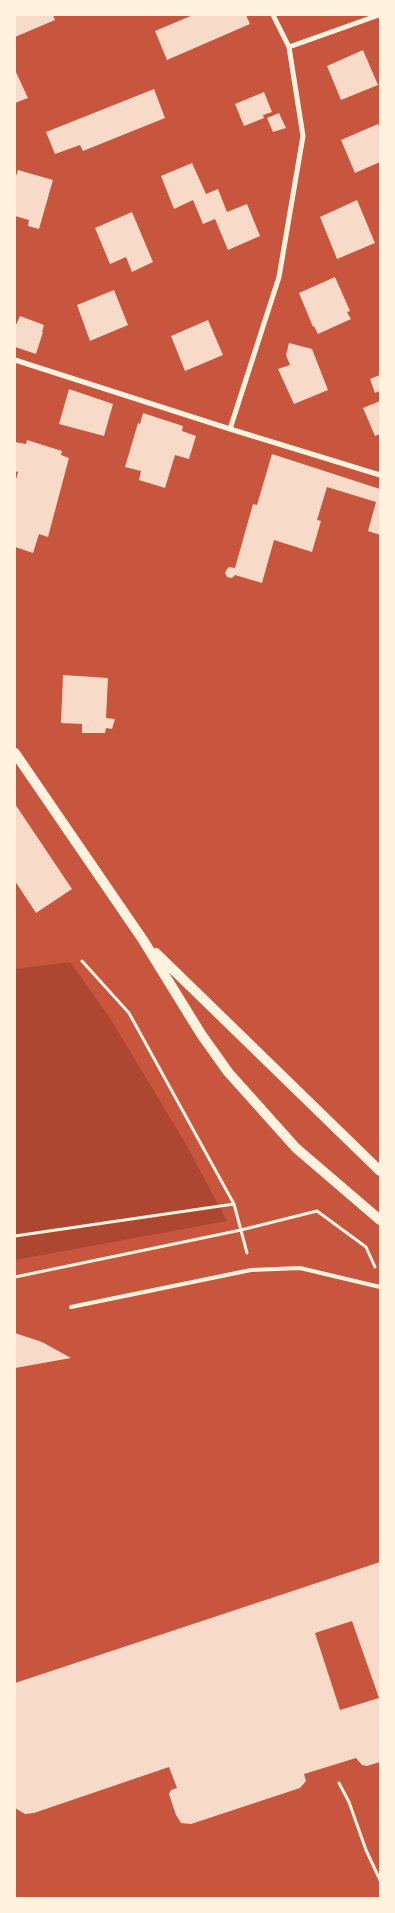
<!DOCTYPE html>
<style>
body{margin:0}
#map{position:relative;width:395px;height:1913px;overflow:hidden;background:#c8553d;font-family:"Space Grotesk",sans-serif}
canvas{display:block}
.frame{position:absolute;inset:0;border:16px solid #fff3e0;pointer-events:none}
</style>
<div id="map">
<canvas width="395" height="1913"></canvas>
<div class="frame"></div>
</div>
<script>
const ctx = document.querySelector('canvas').getContext('2d');
ctx.lineJoin = 'round';
function fillPath(path, color) { ctx.fillStyle = color; ctx.fill(path, 'evenodd'); }
const shape = rows => new Path2D(rows.map(r => 'M' + r).join(''));
function strokePath(path, color, width, dash) { ctx.strokeStyle = color; ctx.lineWidth = width; ctx.lineCap = dash ? 'butt' : 'round'; ctx.setLineDash(dash || []); ctx.stroke(path); }
fillPath(shape([
 [70,962,110,1018,187,1146,227,1221,15,1260,15,969]
]), '#ae4732');
fillPath(shape([
 [15,15,53,15,55,20,15,37],
 [193,15,246,15,250,24,167,60,155,31],
 [363,50,378,85,341,100,327,66],
 [15,70,28,98,15,103],
 [154,89,165,118,83,151,80,145,55,154,46,132],
 [264,92,272,112,263,115,264,118,244,126,235,104],
 [279,113,286,128,273,132,267,118],
 [378,124,380,129,380,162,355,173,341,140],
 [192,163,206,194,218,189,227,212,247,204,260,236,228,250,215,219,203,224,193,200,174,209,161,176],
 [18,170,53,180,39,229,28,226,29,220,15,216,15,179],
 [357,200,375,243,337,259,320,217],
 [132,212,153,262,132,272,126,257,110,264,95,228],
 [335,277,350,311,347,312,351,319,318,334,314,326,313,327,299,293],
 [114,290,128,325,90,341,77,305],
 [20,316,44,325,42,332,43,332,36,354,15,347,15,327],
 [208,320,223,355,185,371,171,336],
 [289,343,312,349,328,390,294,404,278,369,290,365,286,355],
 [380,375,380,391,375,393,370,379],
 [69,389,113,404,104,436,59,424],
 [380,401,380,434,375,436,363,408],
 [143,413,183,426,182,431,196,436,189,459,175,455,165,488,139,480,141,471,125,467,138,423,140,424],
 [27,440,62,451,61,455,69,458,48,537,39,534,33,553,15,547,15,483,18,472,15,471,15,442,26,444],
 [272,454,380,489,380,535,368,531,376,502,327,487,317,520,321,521,312,552,274,540,262,583,235,575,232,578,227,577,225,573,227,569,229,567,235,568,253,504,257,505],
 [63,675,108,678,106,718,115,719,112,729,106,728,105,733,82,733,82,724,61,723],
 [15,804,72,889,36,913,15,881],
 [15,1333,42,1342,71,1358,15,1368],
 [380,1562,380,1762,367,1766,362,1765,356,1758,304,1774,306,1781,300,1788,191,1824,181,1823,176,1815,169,1794,171,1790,177,1788,169,1767,34,1813,25,1814,15,1808,15,1683],
 [352,1621,379,1698,340,1710,315,1633]
]), '#f7dbc8');
strokePath(shape([
 [82,961,129,1013,234,1204,247,1253],
 [15,1236,234,1204],
 [15,1277,241,1230,317,1211,366,1247,375,1267],
 [339,1783,349,1802,366,1850,380,1880]
]), '#fff3e0', 3);
strokePath(shape([
 [71,1307,251,1270,300,1268,380,1287]
]), '#fff3e0', 4);
strokePath(shape([
 [289,47,379,15],
 [15,360,230,429,380,475],
 [230,429,279,277,303,136,289,47,273,15]
]), '#fff3e0', 5);
strokePath(shape([
 [15,753,143,940,201,1034,228,1072,296,1148,380,1220],
 [156,953,380,1171]
]), '#fff3e0', 10);
</script>
